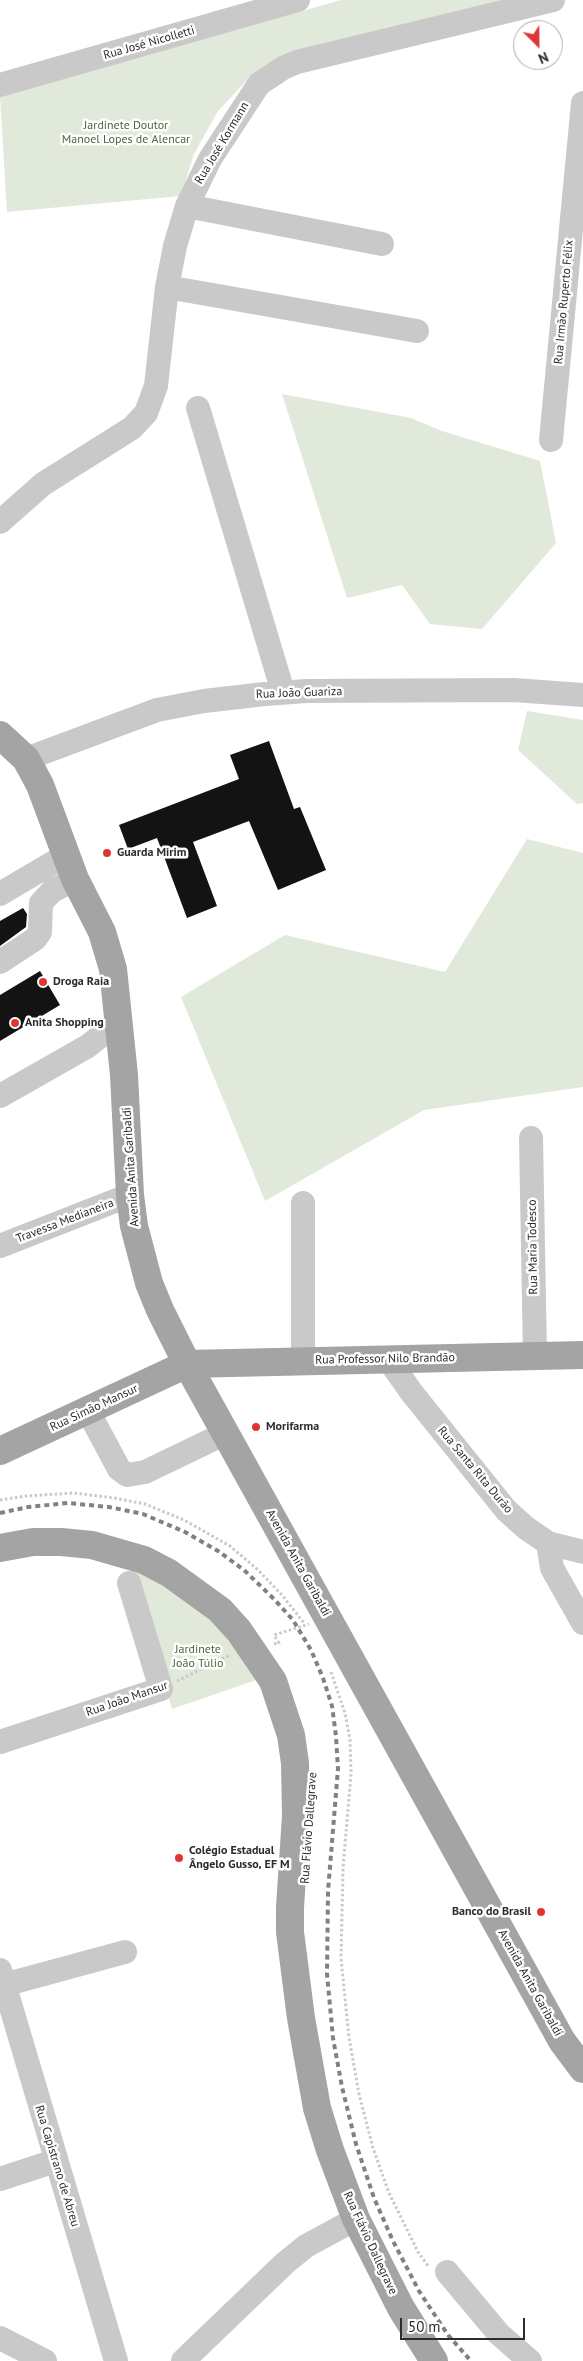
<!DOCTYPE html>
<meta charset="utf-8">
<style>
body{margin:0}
#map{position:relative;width:583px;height:2361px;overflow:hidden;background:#fff;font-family:"PT Sans",sans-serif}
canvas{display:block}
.north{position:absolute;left:513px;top:20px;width:50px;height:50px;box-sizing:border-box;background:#fff;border:1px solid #ababab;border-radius:50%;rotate:157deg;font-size:14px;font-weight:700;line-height:20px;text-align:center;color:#2c2c2c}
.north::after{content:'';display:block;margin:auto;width:18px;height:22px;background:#dc3735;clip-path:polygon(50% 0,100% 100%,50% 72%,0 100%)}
.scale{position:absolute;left:400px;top:2318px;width:125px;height:22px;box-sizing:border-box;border:2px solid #2c2c2c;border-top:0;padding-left:6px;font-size:15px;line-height:18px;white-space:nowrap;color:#2c2c2c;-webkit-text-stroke:4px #fff;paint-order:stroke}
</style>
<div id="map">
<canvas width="583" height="2361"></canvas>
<div class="north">N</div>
<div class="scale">50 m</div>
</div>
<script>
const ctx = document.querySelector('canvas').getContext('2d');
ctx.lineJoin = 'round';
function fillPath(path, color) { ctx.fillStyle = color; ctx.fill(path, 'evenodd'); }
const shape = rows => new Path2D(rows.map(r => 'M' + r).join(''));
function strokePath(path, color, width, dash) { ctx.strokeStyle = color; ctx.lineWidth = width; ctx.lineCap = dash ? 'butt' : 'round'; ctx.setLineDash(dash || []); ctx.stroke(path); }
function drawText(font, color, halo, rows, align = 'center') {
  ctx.font = font + ' "PT Sans",sans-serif'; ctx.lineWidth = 5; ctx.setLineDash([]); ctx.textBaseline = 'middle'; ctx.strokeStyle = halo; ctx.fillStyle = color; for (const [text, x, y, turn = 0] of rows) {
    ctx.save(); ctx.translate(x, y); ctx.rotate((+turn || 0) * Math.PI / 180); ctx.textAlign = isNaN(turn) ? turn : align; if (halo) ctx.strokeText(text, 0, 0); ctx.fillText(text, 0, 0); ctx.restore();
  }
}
fillPath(shape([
 [341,0,513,0,249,78,218,111,194,154,181,196,7,212,0,97],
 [282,394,411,418,442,431,540,461,556,543,482,629,430,624,402,585,347,598],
 [527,711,583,720,583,803,577,804,518,750],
 [527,839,583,853,583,1087,424,1110,265,1201,181,997,285,935,445,972],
 [129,1563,205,1609,262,1678,172,1709]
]), '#e1e9da');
fillPath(shape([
 [269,741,294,809,300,807,326,870,278,890,249,821,193,842,217,906,187,918,157,838,128,849,119,825,239,779,230,755],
 [23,908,27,914,26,927,0,946,0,921],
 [40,971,60,1005,0,1041,0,995]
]), '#131313');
strokePath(shape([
 [0,1500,26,1496,74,1493,114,1498,145,1504,184,1520,230,1546,258,1570,282,1595,304,1623],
 [274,1644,279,1643,274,1635,309,1624],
 [331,1672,345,1713,350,1740,351,1774,343,1868,341,1958,349,2038,359,2094,373,2148,389,2193,418,2252,429,2267],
 [177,1681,230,1655]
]), '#c9c9c9', 3, [2.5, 2.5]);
strokePath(shape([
 [0,85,298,0],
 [187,206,382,244],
 [167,287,417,331],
 [198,408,283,692],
 [551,440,583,103],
 [0,522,43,484,132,428,146,413,156,386,167,287,175,246,187,206,210,159,259,84,283,68,297,62,553,0],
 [26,759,157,710,204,701,265,694,306,691,514,690,583,695],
 [0,894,66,855],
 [0,962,35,939,40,932,41,903,52,891,75,879],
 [0,1096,88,1046,118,1022],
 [531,1138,535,1356],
 [0,1246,130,1195],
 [388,1359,412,1393,506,1510,526,1528,548,1543,583,1552],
 [303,1361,303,1203],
 [88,1411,119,1469,127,1475,145,1472,226,1433],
 [548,1543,552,1568,583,1623],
 [0,1742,161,1689,129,1583],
 [0,1970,116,2361],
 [0,1986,125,1952],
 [0,2179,55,2161],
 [447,2272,499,2334,530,2361],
 [0,2338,45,2361],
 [183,2361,285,2263,306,2246,356,2219]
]), '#c9c9c9', 24);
strokePath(shape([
 [0,735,26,759,40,785,75,879,102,932,113,969,124,1075,130,1195,134,1226,149,1283,160,1310,187,1364,562,2041,583,2069],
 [0,1451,187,1364,583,1355],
 [0,1548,33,1542,61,1542,92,1545,144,1560,169,1573,220,1610,239,1631,273,1681,291,1735,295,1763,296,1816,290,1907,290,1932,301,2018,317,2108,330,2150,356,2219,401,2308,434,2361]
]), '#a4a4a4', 28);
strokePath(shape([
 [0,1513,28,1507,68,1503,109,1507,143,1514,185,1532,218,1551,244,1570,274,1599,293,1620,311,1650,323,1678,332,1706,336,1736,338,1769,328,1891,327,1974,333,2038,342,2087,356,2144,374,2198,393,2241,419,2291,448,2335,471,2361]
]), '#818181', 4, [5, 4]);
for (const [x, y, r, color] of [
 [107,853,5,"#dc3735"],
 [43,982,5,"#dc3735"],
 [15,1023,5,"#dc3735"],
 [256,1427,5,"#dc3735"],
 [179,1858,5,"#dc3735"],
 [541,1912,5,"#dc3735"]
]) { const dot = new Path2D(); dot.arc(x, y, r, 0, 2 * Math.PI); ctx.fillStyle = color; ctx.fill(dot); strokePath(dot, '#fff', 2); }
drawText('12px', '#2c2c2c', '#fff', [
 ["Rua José Nicolletti",149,43,-16],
 ["Rua José Kormann",222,143,-59],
 ["Rua Irmão Ruperto Félix",564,302,-85],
 ["Rua João Guariza",299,693,-2],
 ["Avenida Anita Garibaldi",131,1167,-94],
 ["Travessa Medianeira",65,1221,-21],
 ["Rua Maria Todesco",533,1247,-91],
 ["Rua Professor Nilo Brandão",385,1359,-1],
 ["Rua Simão Mansur",94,1408,-25],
 ["Rua Santa Rita Durão",475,1470,50],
 ["Avenida Anita Garibaldi",298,1563,61],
 ["Rua João Mansur",127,1699,-19],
 ["Rua Flávio Dallegrave",309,1828,-86],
 ["Avenida Anita Garibaldi",530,1983,61],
 ["Rua Capistrano de Abreu",57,2166,73],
 ["Rua Flávio Dallegrave",370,2243,65]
]);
drawText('12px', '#4c653c', '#fff', [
 ["Jardinete Doutor",126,126],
 ["Manoel Lopes de Alencar",126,140],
 ["Jardinete",198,1650],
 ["João Túlio",198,1664]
]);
drawText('bold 12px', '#2c2c2c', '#fff', [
 ["Guarda Mirim",117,853],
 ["Droga Raia",53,982],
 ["Anita Shopping",25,1023],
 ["Morifarma",266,1427],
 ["Colégio Estadual",189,1851],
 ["Ângelo Gusso, EF M",189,1865],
 ["Banco do Brasil",531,1912,"right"]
], 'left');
</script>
